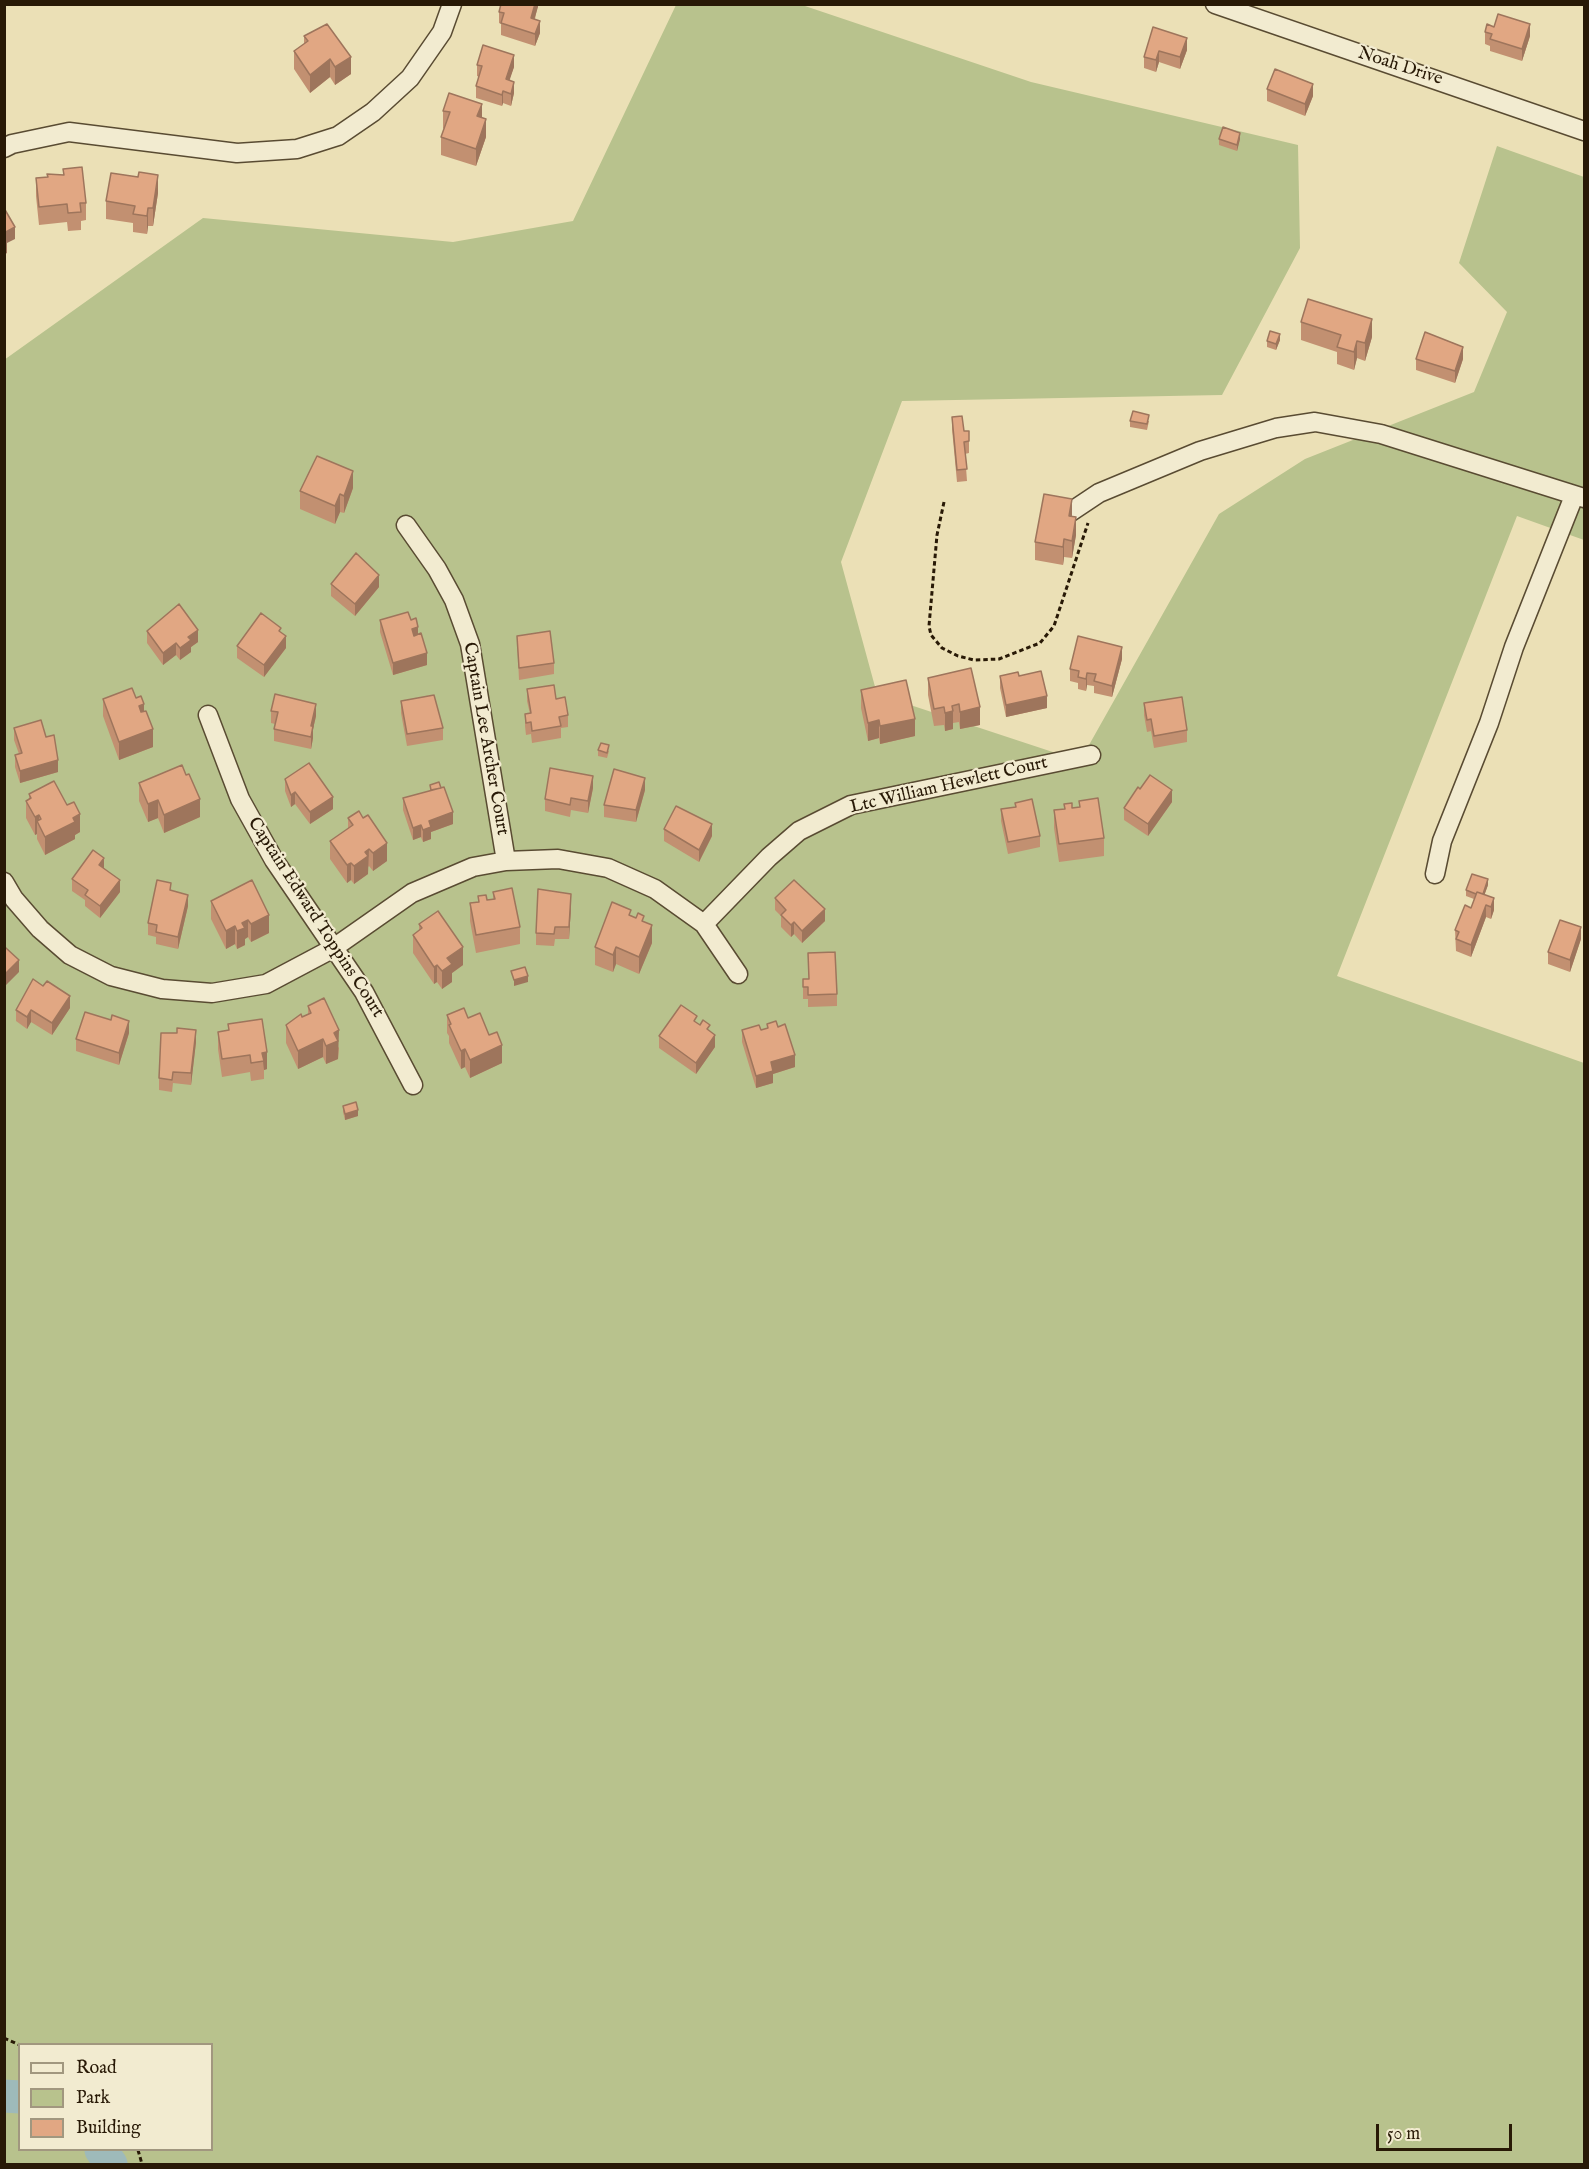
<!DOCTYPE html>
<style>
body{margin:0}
#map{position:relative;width:1589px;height:2169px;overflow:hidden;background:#ebe0b6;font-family:"IM FELL English",serif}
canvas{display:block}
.frame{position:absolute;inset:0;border:6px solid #281906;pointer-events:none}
.legend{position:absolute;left:18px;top:2043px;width:195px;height:108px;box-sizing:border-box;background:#f2ebd0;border:2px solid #a1977f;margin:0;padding:8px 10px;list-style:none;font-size:18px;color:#281906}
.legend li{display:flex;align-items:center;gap:12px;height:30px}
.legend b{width:30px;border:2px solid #a1977f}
.scale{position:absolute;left:1376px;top:2124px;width:136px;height:27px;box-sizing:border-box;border:3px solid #281906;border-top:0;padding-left:8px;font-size:18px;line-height:21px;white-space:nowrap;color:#281906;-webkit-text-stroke:4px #f2ebd0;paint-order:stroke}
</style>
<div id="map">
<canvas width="1589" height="2169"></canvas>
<div class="frame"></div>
<ul class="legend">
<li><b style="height:8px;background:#f2ebd0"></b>Road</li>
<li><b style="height:16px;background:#b8c28d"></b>Park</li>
<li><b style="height:16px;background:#e1a783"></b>Building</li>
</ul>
<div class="scale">50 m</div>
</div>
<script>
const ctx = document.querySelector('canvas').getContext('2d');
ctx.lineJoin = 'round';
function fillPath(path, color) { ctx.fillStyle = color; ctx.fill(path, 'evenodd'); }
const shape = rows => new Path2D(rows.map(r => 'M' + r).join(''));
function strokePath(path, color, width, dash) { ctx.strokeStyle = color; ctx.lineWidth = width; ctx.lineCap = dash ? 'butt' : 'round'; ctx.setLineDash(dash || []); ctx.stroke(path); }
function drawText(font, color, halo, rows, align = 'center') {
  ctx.font = font + ' "IM FELL English",serif'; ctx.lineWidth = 4.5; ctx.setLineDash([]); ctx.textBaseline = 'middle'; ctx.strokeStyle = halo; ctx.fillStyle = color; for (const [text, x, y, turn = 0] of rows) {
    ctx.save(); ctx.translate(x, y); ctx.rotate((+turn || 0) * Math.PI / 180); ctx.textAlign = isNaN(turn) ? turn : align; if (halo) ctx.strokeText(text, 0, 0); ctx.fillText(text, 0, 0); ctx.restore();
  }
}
fillPath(shape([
 [676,5,802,5,1031,82,1298,145,1300,248,1222,395,902,401,841,562,877,694,1080,761,1219,514,1305,459,1474,392,1507,312,1459,263,1497,146,1584,177,1584,540,1517,516,1337,976,1584,1063,1584,2164,5,2164,4,360,203,218,453,242,573,221],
 [20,2044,212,2044,212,2150,20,2150]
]), '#b8c28d');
strokePath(shape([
 [4,2096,20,2097],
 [101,2150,111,2164]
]), '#9ebaba', 33);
const street = shape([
 [1215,4,1584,131],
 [4,148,12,144,69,132,237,153,297,149,338,136,373,112,410,78,442,32,452,4],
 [1069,513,1099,493,1200,451,1276,428,1315,422,1381,434,1584,498],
 [406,525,437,569,454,600,470,644,506,861],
 [208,715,240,799,274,860,364,992,413,1085],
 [1435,874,1442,841,1489,723,1514,647,1574,496],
 [4,882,14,899,40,929,70,955,111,976,162,989,212,993,266,984,332,949,412,893,473,867,506,861,558,859,608,868,655,889,704,924,738,974],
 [704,924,769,857,799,831,851,805,1091,755]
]);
strokePath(street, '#594b32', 21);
strokePath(shape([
 [944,502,937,535,929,626,931,635,942,648,958,656,974,660,999,659,1040,643,1054,626,1088,523],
 [4,2038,20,2045],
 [138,2150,142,2164]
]), '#281906', 3, [4.5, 3]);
strokePath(street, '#f2ebd0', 18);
fillPath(shape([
 [538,4,535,19,540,33,535,46,501,35,501,24,499,23,499,12],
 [1494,27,1530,36,1522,61,1490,51,1490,46,1485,44,1485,32],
 [304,36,351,74,335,85,330,77,310,93,294,69,294,51,304,44],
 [1187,38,1187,50,1180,69,1159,62,1156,72,1144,68,1144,57],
 [477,65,514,67,509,80,514,93,511,106,503,103,502,106,476,98,476,86,479,77,477,76],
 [1267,89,1313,96,1305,116,1267,101],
 [443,111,482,117,486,137,476,166,441,155,441,137,444,129,443,128],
 [1219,139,1240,139,1237,151,1219,145],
 [63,169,86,203,86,220,81,221,81,230,68,231,67,222,39,225,36,196,36,178,63,175],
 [158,193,153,226,148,226,147,234,133,232,133,223,106,219,106,201],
 [1301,322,1372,337,1365,361,1357,358,1354,370,1337,364,1337,352,1301,340],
 [1280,340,1276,350,1267,347,1267,341],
 [1416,359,1463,359,1455,383,1416,370],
 [952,417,969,441,969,453,965,454,967,481,957,482,952,429],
 [1130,421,1149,421,1147,430,1130,427],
 [353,488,344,513,340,512,335,524,300,509,300,491],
 [1072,516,1076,535,1072,558,1064,557,1063,565,1035,560,1035,542],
 [331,584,379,587,355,616,331,596],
 [380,620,411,620,418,634,427,665,393,675,380,632],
 [147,631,198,642,191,647,191,652,180,660,176,655,163,665,147,643],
 [281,632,286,648,264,677,237,658,237,646],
 [517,636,554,663,554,674,519,680],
 [1122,659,1112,697,1094,693,1094,686,1087,685,1086,691,1078,689,1078,683,1070,681,1070,669],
 [971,668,980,725,960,729,959,722,953,723,953,729,945,731,944,725,934,726,928,695,928,678],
 [1000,676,1019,676,1047,708,1006,717,1000,688],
 [527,689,556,699,568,715,568,727,561,728,561,738,532,743,531,734,526,735,525,726,525,714,530,714,527,701],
 [861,690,915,736,880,744,879,738,868,741,861,708],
 [136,698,144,711,153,747,119,760,103,716,103,699],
 [401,701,443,728,443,740,407,746,401,713],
 [1144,703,1187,730,1187,742,1154,748,1151,731,1147,732,1144,715],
 [271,711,316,716,313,729,313,738,311,749,274,741,274,729,275,724,271,723],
 [14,728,58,772,20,783,15,767,15,755,19,754,14,740],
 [598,750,609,751,607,758,598,756],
 [285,779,333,809,310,824,295,804,291,807,285,791],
 [139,783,200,817,164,833,158,818,148,822,139,801],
 [430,785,453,824,431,832,431,839,423,842,421,837,413,840,403,810,403,798,430,791],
 [593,788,588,813,571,810,570,817,545,811,545,799],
 [1140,789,1172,802,1148,836,1124,820,1124,808],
 [645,790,636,822,604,817,604,805],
 [29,794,80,832,75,835,75,839,45,855,37,839,37,834,35,835,26,818,26,801,29,800],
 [1079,801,1104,838,1104,856,1059,862,1054,828,1054,810,1064,809,1064,804,1072,808,1079,807],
 [1015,803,1040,836,1040,847,1008,854,1001,821,1001,809,1015,807],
 [348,818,387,861,373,871,369,866,368,867,368,874,354,884,351,880,347,883,330,859,330,841,348,829],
 [664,829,712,836,699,862,664,841],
 [104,868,120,892,100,918,85,906,85,900,72,891,72,879],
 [252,880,269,933,251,942,248,937,245,939,245,945,237,949,235,944,226,949,211,919,211,901],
 [1488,885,1484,895,1494,910,1491,919,1486,917,1471,957,1456,951,1455,930,1471,908,1474,899,1466,896,1466,890],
 [171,891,188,906,178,949,156,944,156,937,148,935,148,923],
 [493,892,520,927,520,944,476,953,470,921,470,903,478,902,478,896,487,900,493,899],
 [775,898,825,921,802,943,794,934,791,937,781,927,781,916,775,910],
 [571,906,569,939,555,939,554,946,536,945,536,933],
 [631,916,644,921,652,943,639,974,616,964,613,972,595,965,595,947],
 [419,924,463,965,452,973,452,982,442,989,437,982,434,984,413,953,413,935,419,930],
 [1581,939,1570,972,1548,964,1548,952],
 [808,953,837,994,837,1006,808,1007,808,999,803,999,803,979,809,979],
 [308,1006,339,1048,338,1059,326,1064,323,1057,298,1069,286,1043,286,1025,308,1015],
 [70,1008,52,1035,31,1022,27,1029,16,1021,16,1010],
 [447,1015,468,1018,489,1035,502,1063,470,1078,465,1067,461,1069,449,1043,449,1036,447,1033],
 [262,1019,267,1069,264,1070,264,1079,251,1081,250,1072,222,1077,218,1049,218,1032,228,1030,228,1024],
 [697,1023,715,1047,696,1074,659,1048,659,1036],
 [767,1024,795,1067,773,1074,773,1083,756,1088,742,1042,742,1030,761,1030,767,1029],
 [129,1033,119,1065,76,1051,76,1039],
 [196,1042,191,1085,173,1083,172,1092,159,1090,159,1078],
 [343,1106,358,1116,345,1120,343,1112]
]), '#c29071');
fillPath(shape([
 [535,4,538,4,538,7,531,30,531,18],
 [540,21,540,33,535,46,535,34],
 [1530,24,1530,36,1522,61,1522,49],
 [1187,38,1187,50,1180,69,1180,57],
 [1159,51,1159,62,1156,72,1156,60],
 [514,55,514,67,506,91,506,79],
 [351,57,351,74,335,85,335,67],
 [330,59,330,77,310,93,310,75],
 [514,82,514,93,511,106,511,94],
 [1313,84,1313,96,1305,116,1305,104],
 [503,91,503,103,502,106,502,95],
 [482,104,482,121,477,116],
 [486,119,486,137,476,166,476,149],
 [1240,133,1240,139,1237,151,1237,145],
 [158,175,158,193,153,226,153,208],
 [148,208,148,226,147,234,147,216],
 [15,227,15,239,7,243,7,253,4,255,4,233],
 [1372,319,1372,337,1365,361,1365,343],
 [1280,334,1280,340,1276,350,1276,344],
 [1357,341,1357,358,1354,370,1354,352],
 [1463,347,1463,359,1455,383,1455,371],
 [353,471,353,488,344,513,344,496],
 [340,494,340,512,335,524,335,506],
 [1072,499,1072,517,1069,516],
 [1076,517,1076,535,1072,558,1072,541],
 [1064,539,1064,557,1063,565,1063,547],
 [379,575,379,587,355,616,355,604],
 [418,627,418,639,412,641,412,629],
 [198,630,198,642,191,647,191,652,180,660,180,648,188,637],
 [286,636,286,648,264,677,264,665],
 [176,643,176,655,163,665,163,653],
 [1122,647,1122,659,1112,697,1112,686],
 [427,653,427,665,393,675,393,663],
 [1087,673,1087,685,1086,691,1086,679],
 [1047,696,1047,708,1006,717,1006,705],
 [144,704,144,722,139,706],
 [316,704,316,716,313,729,313,738,311,749,311,726],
 [980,707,980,725,960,729,960,712],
 [953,711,953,729,945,731,945,713],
 [915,719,915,736,880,744,880,726],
 [879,720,879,738,868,741,868,723],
 [153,729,153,747,119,760,119,742],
 [58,760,58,772,20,783,20,771],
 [593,776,593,788,588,813,588,801],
 [645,778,645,790,636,822,636,810],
 [1172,790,1172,802,1148,836,1148,824],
 [295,792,295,804,291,807,291,795],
 [333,797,333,809,310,824,310,812],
 [200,799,200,817,164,833,164,815],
 [158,800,158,818,148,822,148,804],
 [453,812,453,824,431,832,431,839,423,842,423,830,429,821],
 [80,814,80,832,75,835,75,839,45,855,45,837],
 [39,815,39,825,37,821,37,834,35,835,35,817],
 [712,824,712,836,699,862,699,850],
 [421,825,421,837,413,840,413,828],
 [387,843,387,861,373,871,373,853],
 [369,849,368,874,354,884,354,866,365,852],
 [104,858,104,870,99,865],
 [351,863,351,880,347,883,347,865],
 [1488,879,1488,885,1482,902,1482,896],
 [120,880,120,892,100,918,100,906],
 [571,894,571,906,569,939,569,927],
 [188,895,188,906,178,949,178,937],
 [1494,898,1494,910,1491,919,1491,907],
 [1486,905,1486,917,1471,957,1471,945],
 [825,909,825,921,802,943,802,931],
 [269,915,269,933,251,942,251,924],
 [248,920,248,937,245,939,245,945,237,949,237,931,242,923],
 [794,922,794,934,791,937,791,925],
 [652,925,652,943,639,974,639,957],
 [235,926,235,944,226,949,226,931],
 [1581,927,1581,939,1570,972,1570,960],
 [463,947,463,965,452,973,452,982,442,989,442,971,447,958],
 [616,947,616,964,613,972,613,955],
 [19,960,19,972,4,987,4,975],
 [437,965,437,982,434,984,434,967],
 [528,976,528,982,514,986,514,980],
 [70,996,70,1008,52,1035,52,1023],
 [31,1010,31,1022,27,1029,27,1017],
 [129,1021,129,1033,119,1065,119,1053],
 [196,1030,196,1042,191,1085,191,1073],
 [339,1030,338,1059,326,1064,326,1046,334,1033],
 [715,1035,715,1047,696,1074,696,1063],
 [323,1039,323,1057,298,1069,298,1051],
 [502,1045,502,1063,470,1078,470,1060],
 [465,1049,465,1067,461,1069,461,1051],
 [267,1052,267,1069,264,1070,262,1053],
 [795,1055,795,1067,773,1074,773,1083,756,1088,756,1076,771,1062],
 [358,1110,358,1116,345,1120,345,1114]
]), '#9e755c');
const building = shape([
 [501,4,535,4,531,18,540,21,535,34,501,23,504,13,499,12,501,4],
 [1498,14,1530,24,1522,49,1490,39,1492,34,1485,32,1487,24,1494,27,1498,14],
 [327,24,351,57,335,67,330,59,310,75,294,51,308,41,304,36,327,24],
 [1153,27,1187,38,1180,57,1159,51,1156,60,1144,57,1153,27],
 [483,45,514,55,506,79,514,82,511,94,503,91,502,95,476,86,482,66,477,65,483,45],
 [1275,69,1313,84,1305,104,1267,89,1275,69],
 [449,93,482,104,477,116,486,119,476,149,441,137,450,112,443,111,449,93],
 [1223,127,1240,133,1237,145,1219,139,1223,127],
 [82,167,86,203,80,203,81,212,68,213,67,204,39,207,36,178,48,177,47,174,64,175,63,169,82,167],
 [139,172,158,175,153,208,148,208,147,216,133,214,135,206,106,201,111,173,138,177,139,172],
 [4,208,15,227,4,233,4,208],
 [1308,299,1372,319,1365,343,1357,341,1354,352,1337,347,1341,335,1301,322,1308,299],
 [1270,331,1280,334,1276,344,1267,341,1270,331],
 [1425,332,1463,347,1455,371,1416,359,1425,332],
 [1133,411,1149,415,1147,424,1130,421,1133,411],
 [962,416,964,431,969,431,969,441,964,442,967,469,957,470,952,417,962,416],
 [317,456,353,471,344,496,340,494,335,506,300,491,317,456],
 [1044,494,1072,499,1069,516,1076,517,1072,541,1064,539,1063,547,1035,542,1044,494],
 [356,553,379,575,355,604,331,584,356,553],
 [179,604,198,630,188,637,191,640,180,648,176,643,163,653,147,631,179,604],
 [408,612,411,620,416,618,418,627,412,629,414,636,421,633,427,653,393,663,380,620,408,612],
 [261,613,281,628,279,631,286,636,264,665,237,646,261,613],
 [550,631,554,663,519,668,517,636,550,631],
 [1078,636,1122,647,1112,686,1094,681,1096,674,1087,673,1086,679,1078,677,1079,671,1070,669,1078,636],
 [971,668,980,707,960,712,959,704,952,706,953,711,945,713,944,707,934,709,928,678,971,668],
 [1041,671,1047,696,1006,705,1000,676,1018,672,1019,676,1041,671],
 [906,680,915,719,880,726,879,720,868,723,861,690,906,680],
 [554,685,556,699,565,697,568,715,559,717,561,726,532,731,531,722,526,723,525,714,531,713,527,689,554,685],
 [132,688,136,698,141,696,144,704,139,706,141,712,146,711,153,729,119,742,103,699,132,688],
 [275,694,316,704,311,726,313,726,311,737,274,729,278,712,271,711,275,694],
 [434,695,443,728,407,734,401,701,434,695],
 [1182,697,1187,730,1154,736,1151,719,1147,720,1144,703,1182,697],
 [41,720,46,737,54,735,58,760,20,771,15,755,22,753,14,728,41,720],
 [601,743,609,745,607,753,598,750,601,743],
 [309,763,333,797,310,812,295,792,291,795,285,779,309,763],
 [182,765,186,775,189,774,200,799,164,815,158,800,148,804,139,783,182,765],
 [550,768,593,776,588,801,571,798,570,805,545,799,550,768],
 [614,769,645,778,636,810,604,805,614,769],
 [1150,775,1172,790,1148,824,1124,808,1138,787,1140,789,1150,775],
 [54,781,67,805,74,802,80,814,73,818,75,822,45,837,37,821,41,819,39,815,35,817,26,801,31,798,29,794,54,781],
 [439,782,441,788,431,790,430,785,439,782],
 [444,787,453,812,429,821,431,827,423,830,421,825,413,828,403,798,444,787],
 [1098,798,1104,838,1059,844,1054,810,1065,809,1064,804,1072,803,1072,808,1080,807,1079,801,1098,798],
 [1032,799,1040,836,1008,842,1001,809,1016,807,1015,803,1032,799],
 [676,806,712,824,699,850,664,829,676,806],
 [359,811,363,818,368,815,387,843,373,853,369,849,365,852,368,856,354,866,351,863,347,865,330,841,353,825,348,818,359,811],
 [93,850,104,858,99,865,120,880,100,906,85,895,88,890,72,879,93,850],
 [1472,874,1488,879,1483,894,1477,892,1476,894,1466,890,1472,874],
 [157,880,171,883,170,890,188,895,178,937,156,932,157,925,148,923,157,880],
 [252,880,269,915,251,924,248,920,242,923,245,928,237,931,235,926,226,931,211,901,252,880],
 [794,880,825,909,802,931,794,922,791,925,781,915,786,910,775,898,794,880],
 [512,888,520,927,476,935,470,903,479,902,478,896,486,895,487,900,495,899,493,892,512,888],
 [538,889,571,894,569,927,555,927,554,934,536,933,538,889],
 [1477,892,1494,898,1491,907,1486,905,1471,945,1456,939,1459,932,1455,930,1465,905,1471,908,1477,892],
 [612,902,631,910,629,915,636,918,638,913,644,916,642,921,652,925,639,957,616,947,613,955,595,947,612,902],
 [438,911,463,947,447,958,452,964,442,971,437,965,434,967,413,935,422,928,419,924,438,911],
 [1560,920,1581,927,1570,960,1548,952,1560,920],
 [6,948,19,960,4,975,4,950,6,948],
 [835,952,837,994,808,995,808,987,803,987,803,979,809,979,808,953,835,952],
 [525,967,528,976,514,980,511,971,525,967],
 [33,979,43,986,47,981,70,996,52,1023,31,1010,27,1017,16,1010,33,979],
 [324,998,339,1030,334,1033,338,1041,326,1046,323,1039,298,1051,286,1025,301,1014,302,1017,311,1013,308,1006,324,998],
 [681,1005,697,1016,694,1021,700,1025,703,1020,710,1025,707,1029,715,1035,696,1063,659,1036,681,1005],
 [464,1008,468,1018,480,1013,489,1035,497,1032,502,1045,470,1060,465,1049,461,1051,449,1025,451,1024,447,1015,464,1008],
 [85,1012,111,1020,112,1015,129,1021,119,1053,76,1039,85,1012],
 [262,1019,267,1052,262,1053,264,1061,251,1063,250,1055,222,1059,218,1032,229,1030,228,1024,262,1019],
 [776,1021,778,1027,785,1024,795,1055,771,1062,773,1071,756,1076,742,1030,759,1025,761,1030,768,1028,767,1024,776,1021],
 [177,1028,196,1030,191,1073,173,1072,172,1080,159,1078,161,1033,177,1033,177,1028],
 [356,1102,358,1110,345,1114,343,1106,356,1102]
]);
fillPath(building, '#e1a783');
strokePath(building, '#9e755c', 1.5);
drawText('18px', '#281906', '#f2ebd0', [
 ["Noah Drive",1400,67,18],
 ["Captain Lee Archer Court",485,739,80],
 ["Ltc William Hewlett Court",949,786,-13],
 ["Captain Edward Toppins Court",315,918,57]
]);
</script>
